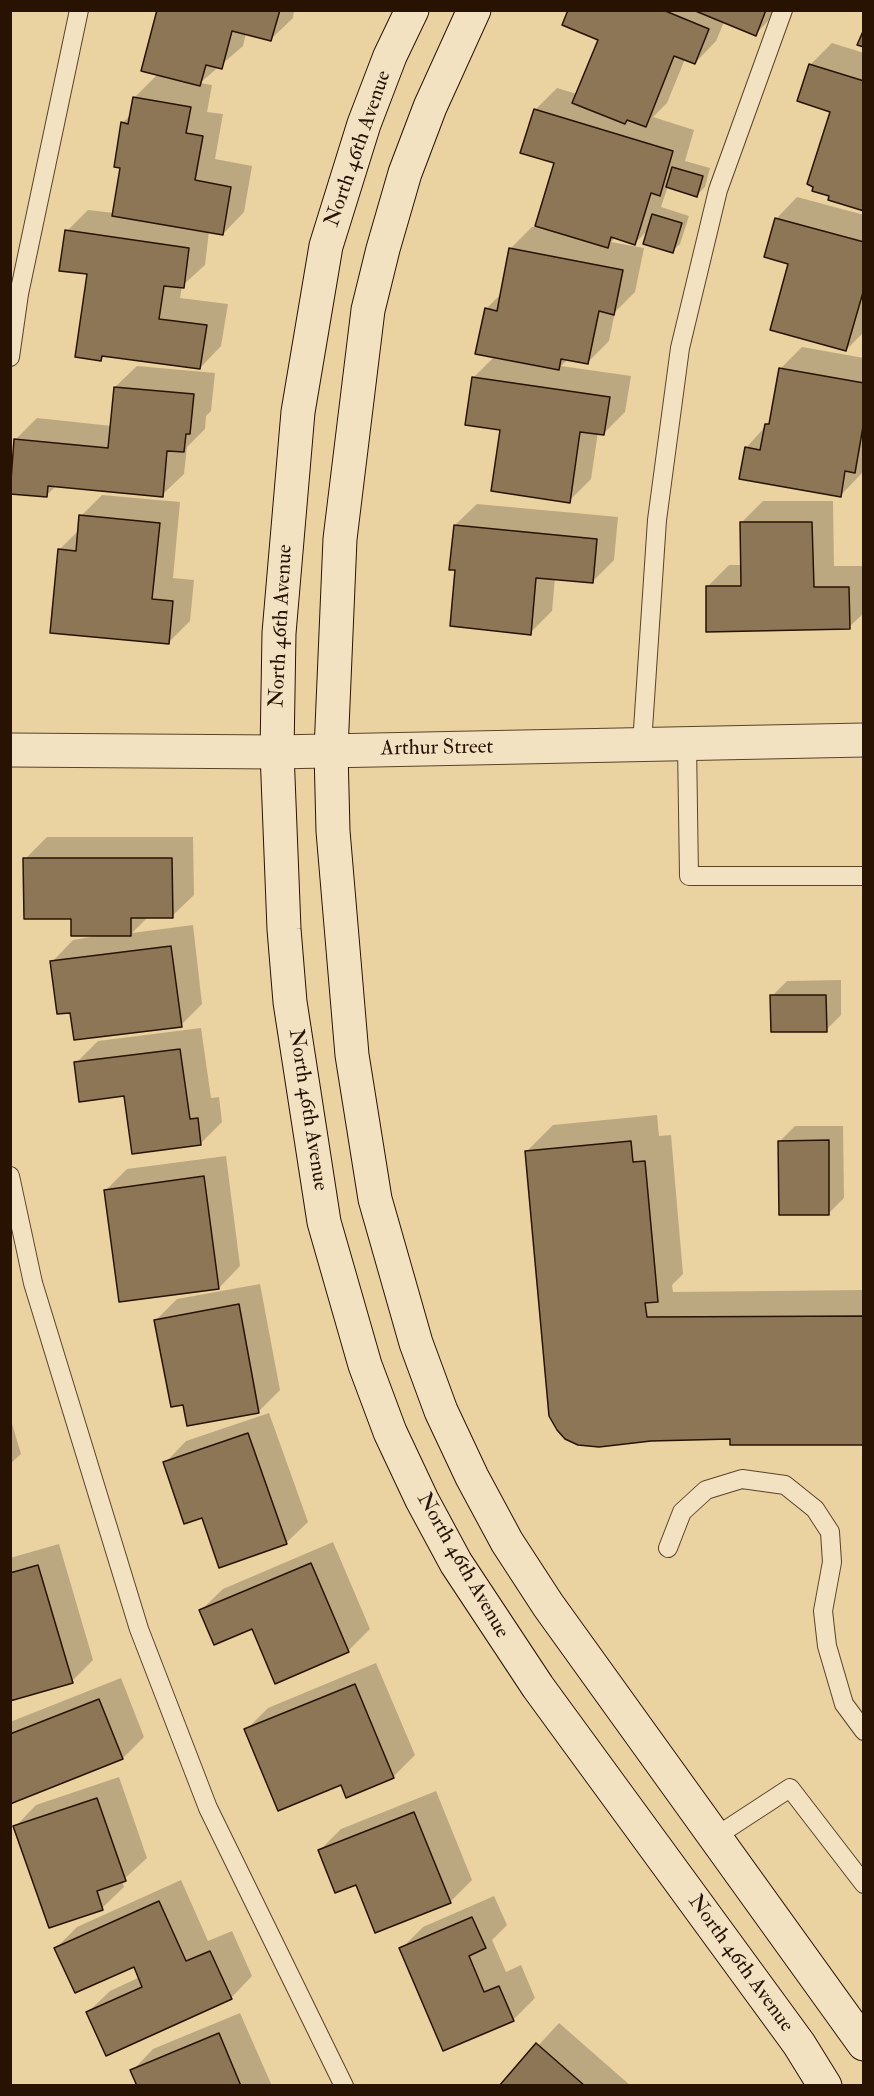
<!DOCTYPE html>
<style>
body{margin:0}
#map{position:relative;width:874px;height:2096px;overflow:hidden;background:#ebd2a1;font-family:"IM FELL Double Pica",serif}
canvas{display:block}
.frame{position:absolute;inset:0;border:12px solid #281303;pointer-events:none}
</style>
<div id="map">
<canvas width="874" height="2096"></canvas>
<div class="frame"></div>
</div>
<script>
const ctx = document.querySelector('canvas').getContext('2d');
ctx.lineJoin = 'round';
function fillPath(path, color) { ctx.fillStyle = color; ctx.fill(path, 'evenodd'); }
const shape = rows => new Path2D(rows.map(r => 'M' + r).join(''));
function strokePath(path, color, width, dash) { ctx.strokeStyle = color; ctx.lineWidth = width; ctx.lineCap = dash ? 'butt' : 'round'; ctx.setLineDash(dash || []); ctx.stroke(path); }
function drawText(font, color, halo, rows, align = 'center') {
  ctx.font = font + ' "IM FELL Double Pica",serif'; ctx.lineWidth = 4.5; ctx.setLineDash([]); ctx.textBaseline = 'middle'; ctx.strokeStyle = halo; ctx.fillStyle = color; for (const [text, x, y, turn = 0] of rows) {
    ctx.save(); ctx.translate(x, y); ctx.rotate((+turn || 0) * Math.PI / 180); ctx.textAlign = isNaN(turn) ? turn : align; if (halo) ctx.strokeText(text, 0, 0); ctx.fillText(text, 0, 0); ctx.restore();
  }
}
fillPath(shape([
 [159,10,294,10,293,18,271,39,246,33,243,46,200,83,212,85,207,112,223,114,215,159,252,166,244,212,223,234,209,231,205,265,182,286,180,298,228,304,221,346,200,368,105,355,101,359,89,273,67,231,88,210,114,213,122,167,122,123,132,114,134,98,158,74],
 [570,10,778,10,756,34,724,22,716,41,695,63,685,59,667,103,653,117,694,130,685,161,710,168,705,187,697,195,668,186,661,207,689,216,680,244,672,251,649,229,635,243,616,237,611,242,644,248,635,292,615,312,609,341,587,363,568,359,561,366,631,376,625,412,604,433,598,432,591,479,569,501,501,428,473,378,495,356,486,309,502,293,511,248,532,227,536,227,556,162,522,152,536,109,557,88,577,94,600,39],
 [832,43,864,53,864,209,832,111,810,65],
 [797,197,864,215,864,332,846,350,790,263,776,219],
 [802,347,864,358,862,473,841,495,746,448,771,420,780,369],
 [137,366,215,373,211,411,206,416,205,429,187,447,184,474,162,495,57,485,46,496,15,440,37,418,112,426,115,387],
 [102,495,180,502,173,578,194,580,190,621,168,643,59,550,79,530,81,516],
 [763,501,833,501,834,566,864,566,864,613,849,627,707,587,729,565,742,565,741,523],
 [477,504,618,517,614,560,592,582,555,578,552,611,530,633,456,569,455,525],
 [47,837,193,837,194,895,172,916,148,917,132,933,193,925,202,1004,181,1025,72,1011,52,962,73,940,102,935,72,917,25,859],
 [841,980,841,1015,826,1030,772,996,787,981],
 [201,1028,211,1098,219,1097,222,1122,201,1143,76,1063,98,1041],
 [657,1115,659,1136,671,1135,683,1274,672,1285,673,1292,864,1290,864,1443,732,1437,527,1151,553,1125],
 [795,1126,843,1126,844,1198,829,1213,780,1141],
 [226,1156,240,1266,219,1288,105,1191,127,1169],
 [260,1284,280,1390,258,1412,184,1403,156,1320,177,1299],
 [269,1413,308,1522,286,1543,203,1516,165,1463,186,1441],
 [10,1417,21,1454,10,1464],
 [333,1542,370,1629,348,1651,253,1627,201,1610,223,1589],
 [59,1544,93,1660,72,1681,10,1699,10,1558],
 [376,1663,415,1755,393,1777,342,1783,246,1730,268,1708],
 [121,1678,144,1737,123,1758,10,1802,10,1722],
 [119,1777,147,1858,122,1881,124,1887,102,1908,15,1827,36,1805],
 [436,1791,472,1880,450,1902,357,1883,320,1850,341,1829],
 [181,1880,208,1941,232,1931,252,1976,231,1998,88,2012,110,1991,140,1977,134,1965,56,1948,77,1927],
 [494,1896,507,1925,492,1940,506,1972,521,1965,535,1998,513,2020,401,1949,423,1927],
 [240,2013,272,2086,138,2086,132,2071,153,2049],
 [559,2023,631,2086,501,2086]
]), '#0003');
const building = shape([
 [157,10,280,10,271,41,232,31,222,69,206,65,200,86,141,71,157,10],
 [568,10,663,10,709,29,695,64,674,56,646,127,627,120,625,124,572,103,598,40,562,25,568,10],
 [693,10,766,10,756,36,693,10],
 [864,29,864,47,857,45,864,29],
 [809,64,864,81,864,211,828,200,829,196,812,191,813,187,807,184,830,112,797,101,809,64],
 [133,97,191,107,186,133,203,136,195,180,231,187,223,235,112,216,120,168,114,167,121,122,128,124,133,97],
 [534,109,673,151,660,196,651,193,635,245,611,237,608,248,535,226,554,163,520,153,534,109],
 [672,167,703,176,697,197,666,187,672,167],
 [652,214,682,223,673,253,643,244,652,214],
 [775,218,864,242,864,289,846,351,770,330,788,264,764,257,775,218],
 [65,230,189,248,184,288,164,286,159,319,207,325,200,369,102,356,101,361,75,357,87,274,59,271,65,230],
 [509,248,623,270,614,315,599,311,588,364,561,359,559,370,475,354,485,308,497,311,509,248],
 [779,368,864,383,864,421,855,473,845,471,841,497,739,479,745,447,760,450,765,424,769,424,779,368],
 [472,377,610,397,604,435,580,432,570,503,491,491,500,430,465,425,472,377],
 [114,387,194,394,190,434,186,434,184,452,167,451,163,497,48,486,47,497,10,494,14,439,108,448,114,387],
 [79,515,160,523,152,599,173,601,169,644,50,633,58,549,76,551,79,515],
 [740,522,812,522,814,587,849,587,850,629,706,632,706,586,741,586,740,522],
 [454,525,597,539,593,583,536,578,531,635,450,626,455,570,449,570,454,525],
 [23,858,172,858,173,918,131,918,131,936,71,936,71,919,24,919,23,858],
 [171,946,182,1027,74,1040,70,1013,57,1014,50,961,171,946],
 [770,995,826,995,827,1032,771,1032,770,995],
 [180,1049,190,1119,198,1118,201,1145,132,1154,124,1096,79,1102,74,1062,180,1049],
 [829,1140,829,1215,779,1215,778,1141,829,1140],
 [631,1141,633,1162,645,1161,658,1302,645,1303,647,1317,864,1316,864,1445,730,1445,730,1439,651,1441,599,1447,578,1445,565,1439,557,1430,549,1416,525,1151,631,1141],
 [204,1176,219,1289,119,1302,104,1190,204,1176],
 [239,1304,259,1413,187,1426,183,1405,171,1407,154,1320,239,1304],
 [248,1433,287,1544,219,1568,202,1518,184,1524,163,1462,248,1433],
 [311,1563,349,1652,275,1684,252,1629,214,1645,199,1610,311,1563],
 [38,1565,73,1683,10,1701,10,1573,38,1565],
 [355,1684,394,1778,346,1798,341,1785,278,1811,244,1729,355,1684],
 [99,1699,123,1759,10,1804,10,1734,99,1699],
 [97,1798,126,1881,97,1891,103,1910,49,1928,13,1826,97,1798],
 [414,1812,451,1903,375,1933,356,1885,335,1893,318,1850,414,1812],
 [159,1901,186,1961,210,1951,232,1999,106,2056,86,2012,142,1987,134,1967,75,1993,54,1948,159,1901],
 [472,1917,486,1948,469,1956,484,1992,499,1986,514,2021,443,2051,399,1948,472,1917],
 [219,2033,241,2086,137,2086,130,2070,219,2033],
 [536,2043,585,2086,499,2086,536,2043]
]);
fillPath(building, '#8d7655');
strokePath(building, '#281303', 1.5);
const lane = shape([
 [10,357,19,294,79,10],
 [642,744,657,520,680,348,718,190,783,10],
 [687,744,689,876,864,876],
 [10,1176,33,1283,139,1629,208,1808,344,2086],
 [668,1548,682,1512,706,1490,742,1479,785,1485,815,1509,830,1532,832,1562,823,1611,827,1646,844,1704,864,1731],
 [715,1837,790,1788,864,1884]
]);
const street = shape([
 [10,750,277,752,864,740]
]);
const secondary = shape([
 [412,10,390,56,364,124,326,246,298,412,279,633,277,752,284,929,290,1002,324,1222,365,1365,390,1432,422,1500,456,1563,538,1687,799,2044,825,2086],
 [474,10,430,107,405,173,383,249,368,310,340,539,331,751,333,831,352,1055,375,1199,416,1343,441,1411,472,1477,507,1542,548,1605,864,2044]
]);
strokePath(lane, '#59432a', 20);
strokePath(street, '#59432a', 35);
strokePath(secondary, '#281303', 35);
strokePath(lane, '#f2e2c2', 18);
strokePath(street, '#f2e2c2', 33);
strokePath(secondary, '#f2e2c2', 33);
drawText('21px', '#281303', '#f2e2c2', [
 ["North 46th Avenue",359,149,-71],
 ["North 46th Avenue",282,626,-87],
 ["Arthur Street",437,749,-1],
 ["North 46th Avenue",307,1110,81],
 ["North 46th Avenue",462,1566,60],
 ["North 46th Avenue",740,1964,54]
]);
</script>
